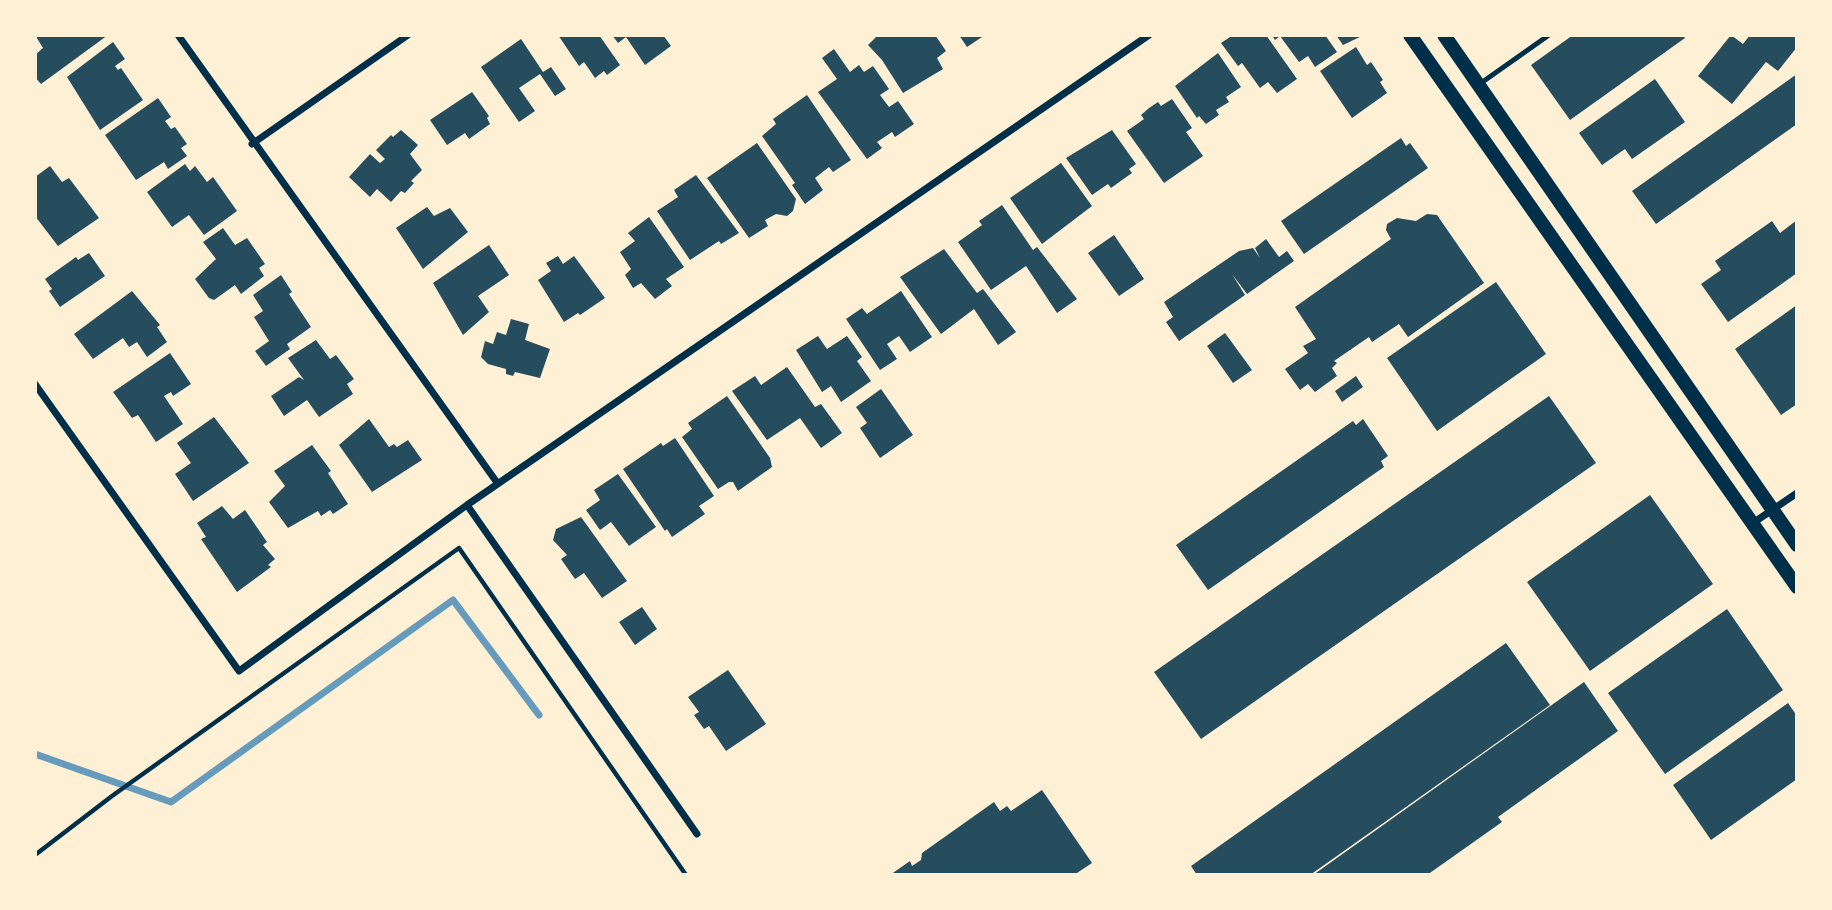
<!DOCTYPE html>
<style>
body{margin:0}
#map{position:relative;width:1832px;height:910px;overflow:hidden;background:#fdf0d5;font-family:"Golos Text",sans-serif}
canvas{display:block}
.frame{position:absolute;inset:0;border:37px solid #fdf0d5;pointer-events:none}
</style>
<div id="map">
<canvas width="1832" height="910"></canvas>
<div class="frame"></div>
</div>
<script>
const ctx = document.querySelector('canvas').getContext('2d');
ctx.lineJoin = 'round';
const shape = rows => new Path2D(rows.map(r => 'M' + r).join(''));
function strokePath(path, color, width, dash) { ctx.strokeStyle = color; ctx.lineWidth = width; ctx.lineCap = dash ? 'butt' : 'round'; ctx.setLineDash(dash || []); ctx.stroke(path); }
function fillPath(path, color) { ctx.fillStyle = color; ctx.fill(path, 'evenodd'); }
strokePath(shape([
 [35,754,171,802,453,600,539,715]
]), '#669bbc', 7);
fillPath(shape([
 [35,35,108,35,41,84,35,77,35,55,43,48],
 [558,35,599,35,620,65,607,75,604,71,595,78,584,62,579,66],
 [612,35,663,35,671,46,645,65,626,37,618,43],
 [878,35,935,35,946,51,937,58,943,69,903,93,882,60,868,45],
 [959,35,985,35,967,47],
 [1233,35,1266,35,1297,79,1277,93,1268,82,1260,88,1242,63,1238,66,1221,43],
 [1272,35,1325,35,1337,52,1315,67,1308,56,1299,62,1280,36,1275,40],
 [1336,35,1364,35,1343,45],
 [1573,35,1683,35,1685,38,1570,120,1531,65],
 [1731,35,1743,44,1750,35,1797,35,1797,47,1778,71,1766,62,1732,104,1698,76],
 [521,39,543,72,551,67,566,89,555,96,540,74,519,88,535,111,519,122,481,67],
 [113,42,125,59,115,66,118,70,121,68,143,100,100,130,67,77],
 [1356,47,1367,65,1371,62,1383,80,1380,82,1387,93,1352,118,1320,71],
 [834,49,850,72,859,65,864,72,873,66,889,89,880,95,889,107,898,101,914,124,895,137,892,132,877,142,882,148,867,159,818,92,837,79,822,58],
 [1218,53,1241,87,1226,97,1229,102,1216,110,1219,115,1206,124,1199,116,1197,118,1175,86],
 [1797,74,1797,124,1656,224,1632,191],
 [1655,79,1685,122,1632,159,1625,149,1602,165,1579,133],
 [472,92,489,116,487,118,490,124,469,139,465,133,447,145,430,120],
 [807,95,851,160,833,172,829,167,815,178,823,190,805,204,792,185,795,183,762,136,776,124,773,119],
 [158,98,171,117,165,121,171,129,175,127,187,144,181,148,187,156,168,169,164,162,136,180,105,135],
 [1172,99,1192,128,1186,132,1203,156,1164,183,1127,131,1144,119,1141,115,1149,108,1158,102,1161,106],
 [401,130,418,145,410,154,422,170,411,181,414,183,405,193,401,191,391,202,377,189,370,197,349,177,370,154,380,163,385,159,376,150,391,135,393,137],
 [1112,130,1136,164,1129,169,1132,173,1122,180,1111,188,1108,184,1092,195,1066,158],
 [1401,138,1406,146,1410,143,1428,168,1304,254,1281,221],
 [757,143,796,199,793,211,787,216,776,214,765,220,768,226,749,238,707,178],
 [1061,163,1092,206,1042,244,1010,198],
 [185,164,190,171,195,166,207,182,213,177,237,211,204,235,189,215,172,227,147,192],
 [50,166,62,182,69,178,99,218,58,246,35,216,35,177],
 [696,175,739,233,721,244,719,241,690,260,657,211,678,197,674,190],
 [1002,205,1033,250,1037,247,1077,299,1057,313,1026,266,991,290,958,242,982,225,979,221],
 [427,207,434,216,450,208,468,232,423,269,396,228],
 [1427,214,1437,215,1484,283,1408,337,1399,324,1372,342,1369,337,1334,361,1337,363,1332,368,1337,376,1315,392,1308,384,1300,390,1285,369,1308,353,1303,346,1316,339,1295,307,1391,239,1386,230,1387,224,1397,218,1416,221],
 [649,217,684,267,666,279,672,286,655,299,641,283,633,288,625,275,631,269,620,252,635,241,628,233],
 [1797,220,1797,273,1728,322,1701,284,1721,270,1715,261,1772,221,1780,233],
 [223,228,235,245,247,238,265,264,259,268,264,276,241,294,235,285,214,300,209,298,195,279,216,259,203,242],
 [1114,235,1144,279,1119,296,1088,253],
 [1266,239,1279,257,1287,251,1294,261,1247,294,1232,274,1245,295,1179,341,1166,322,1173,317,1164,302,1239,251,1253,248,1260,258,1255,248],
 [489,245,509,275,478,296,489,312,463,335,433,283],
 [944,249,977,293,983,289,1016,332,998,345,974,309,941,334,900,277],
 [89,253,105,276,60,307,49,291,52,289,45,279,76,257,78,260],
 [558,256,563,264,574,256,605,298,580,315,578,313,564,322,538,280,551,271,546,263],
 [281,275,292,292,289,294,311,327,287,344,290,349,266,366,255,351,269,341,254,317,263,311,253,295],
 [1496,282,1546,354,1437,431,1387,358],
 [132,291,160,325,157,327,167,342,147,357,137,342,129,347,123,338,93,359,74,334],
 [901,291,932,337,910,352,899,336,887,344,897,359,880,370,846,319,862,308,867,314],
 [1797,305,1797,404,1781,415,1735,349],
 [511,319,529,324,525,340,550,349,540,378,515,372,513,376,506,374,506,369,488,364,481,357,485,341,493,344,497,332,506,335],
 [1225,333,1252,370,1233,383,1207,346],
 [818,336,827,349,847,336,862,357,857,361,871,381,841,402,831,386,822,392,796,350],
 [316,340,330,359,336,355,354,379,347,384,353,394,319,417,307,400,284,416,271,396,299,377,304,380,288,358],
 [170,353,191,384,173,396,171,392,164,396,183,424,156,442,138,415,132,418,113,392],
 [787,367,815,407,821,404,842,433,821,448,800,418,767,440,732,391,755,376,761,385],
 [1356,376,1363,387,1342,402,1335,391],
 [881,389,913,435,880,458,860,428,867,423,856,407],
 [727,396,770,458,772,467,738,491,733,482,729,482,718,489,682,437,692,429,688,423],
 [1549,396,1596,463,1201,739,1154,672],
 [214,417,249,463,193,501,175,474,191,463,177,443],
 [369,419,389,447,394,444,397,447,408,440,422,460,372,492,339,445],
 [1363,419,1388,456,1381,461,1384,467,1208,590,1176,545,1353,421,1356,425],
 [675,438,714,496,699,506,705,514,672,537,667,529,665,531,623,469,661,443,663,446],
 [312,445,331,471,328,473,348,504,333,514,330,510,321,516,318,511,288,528,269,502,285,486,274,471],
 [618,474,656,527,629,546,611,522,600,530,586,510,600,500,594,490],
 [1650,495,1713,584,1590,671,1527,582],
 [222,506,233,519,245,510,267,542,263,545,275,559,268,565,271,567,237,592,201,539,206,537,197,523],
 [581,517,627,581,602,598,584,573,575,579,561,559,567,555,553,540,556,529],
 [642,607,657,629,635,645,619,622],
 [1727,609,1783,690,1665,774,1608,693],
 [1506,643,1550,705,1310,875,1197,875,1191,866],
 [728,670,766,724,726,751,709,726,704,729,694,715,699,712,688,697],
 [1584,682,1618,731,1498,817,1502,822,1427,875,1313,875],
 [1788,703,1797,716,1797,779,1711,840,1673,785],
 [1042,790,1092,863,1074,875,890,875,910,861,912,866,921,860,922,853,994,802,1000,811,1007,806,1011,811]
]), '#264d5e');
strokePath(shape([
 [35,855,112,796,459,548,686,875]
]), '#003049', 4.5);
strokePath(shape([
 [1481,83,1549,35]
]), '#003049', 5);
strokePath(shape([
 [178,35,498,484],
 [252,144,408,35],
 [35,384,239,671,467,505,1149,35],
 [467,505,697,834],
 [1753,523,1797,493]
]), '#003049', 7);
strokePath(shape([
 [1410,35,1797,587],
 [1444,35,1797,545]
]), '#003049', 14);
</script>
